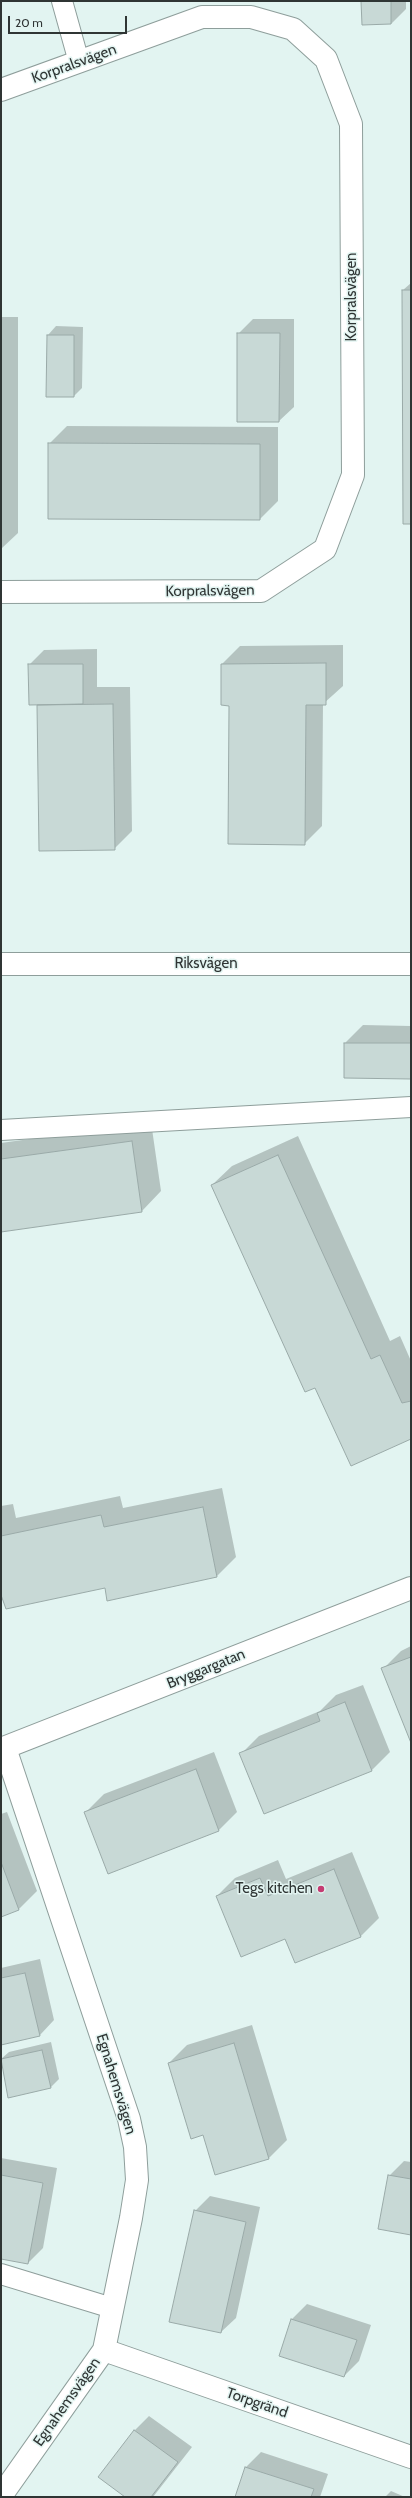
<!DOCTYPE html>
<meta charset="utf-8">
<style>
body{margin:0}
#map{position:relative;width:412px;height:2498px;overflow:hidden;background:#e2f4f1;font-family:Cabin,sans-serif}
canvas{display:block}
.frame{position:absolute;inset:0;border:2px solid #2f3534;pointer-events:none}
.scale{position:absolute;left:8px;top:16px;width:119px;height:18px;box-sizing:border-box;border:2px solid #2f3534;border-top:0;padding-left:5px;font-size:12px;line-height:14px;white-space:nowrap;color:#2f3534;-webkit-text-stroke:3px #e2f4f1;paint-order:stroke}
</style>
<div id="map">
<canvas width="412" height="2498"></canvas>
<div class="frame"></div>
<div class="scale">20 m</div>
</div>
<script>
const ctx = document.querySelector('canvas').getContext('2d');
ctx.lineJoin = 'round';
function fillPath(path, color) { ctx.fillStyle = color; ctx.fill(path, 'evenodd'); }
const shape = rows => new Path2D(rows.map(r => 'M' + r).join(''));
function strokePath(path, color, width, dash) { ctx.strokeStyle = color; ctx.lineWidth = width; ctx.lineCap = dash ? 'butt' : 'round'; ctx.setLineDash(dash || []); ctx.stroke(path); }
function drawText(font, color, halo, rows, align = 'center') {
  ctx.font = font + ' Cabin,sans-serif'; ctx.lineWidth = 3; ctx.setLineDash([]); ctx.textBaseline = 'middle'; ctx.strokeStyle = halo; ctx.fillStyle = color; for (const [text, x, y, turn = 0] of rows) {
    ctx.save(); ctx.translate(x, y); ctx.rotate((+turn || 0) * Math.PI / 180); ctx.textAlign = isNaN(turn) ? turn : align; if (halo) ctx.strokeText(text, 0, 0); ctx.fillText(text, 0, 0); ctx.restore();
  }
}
fillPath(shape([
 [362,1,406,1,406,9,391,24],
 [411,283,411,523,403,290],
 [1,317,18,317,18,533,1,549],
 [253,319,294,319,294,407,279,421,238,334],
 [56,326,83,327,82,388,74,396,48,335],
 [67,426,278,427,278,501,260,519,49,444],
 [343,645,343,686,323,704,322,826,304,844,230,705,222,704,222,664,240,646],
 [97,649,97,687,130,687,132,831,114,849,40,850,38,704,29,665,44,650],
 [363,1025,411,1026,411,1078,345,1043],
 [151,1122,161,1191,142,1211,1,1231,1,1143],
 [298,1136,390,1341,400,1336,411,1361,411,1438,316,1386,212,1185,232,1166],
 [222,1488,236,1557,217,1576,108,1599,106,1587,1,1594,1,1506,13,1504,16,1518,120,1496,123,1508],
 [411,1646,411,1741,383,1669,401,1651],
 [363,1685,390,1752,372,1770,241,1754,259,1736,320,1711,336,1695],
 [214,1752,237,1812,219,1830,86,1812,104,1794],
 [7,1812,37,1891,19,1909,1,1916,1,1814],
 [352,1852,379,1918,361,1936,296,1962,286,1938,217,1896,235,1878,278,1860,286,1879],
 [40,1959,54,2020,40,2035,1,2044,1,1968],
 [252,2025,287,2140,269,2158,204,2133,169,2063,187,2045],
 [51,2042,59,2079,51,2087,9,2097,1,2059,9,2052],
 [1,2158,57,2168,43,2248,28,2263,1,2258],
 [404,2161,411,2162,411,2234,389,2176],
 [210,2196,260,2207,236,2318,221,2332,195,2211],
 [307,2304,371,2325,359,2361,344,2376,280,2355,292,2319],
 [149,2416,192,2447,153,2497,126,2497,100,2477,135,2430],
 [261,2452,328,2474,320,2497,236,2497,246,2467],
 [391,2491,405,2497,385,2497]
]), '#0003');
const building = shape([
 [361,1,391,1,391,24,362,25,361,1],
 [402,290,411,290,411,524,403,524,402,290],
 [237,333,280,333,279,422,237,422,237,333],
 [47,335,74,335,74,397,46,397,47,335],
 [48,443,260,444,260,520,48,519,48,443],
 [326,663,326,705,306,705,305,845,228,844,229,706,221,705,221,664,326,663],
 [28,664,83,664,83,704,29,705,28,664],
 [113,704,115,850,39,851,37,705,113,704],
 [344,1043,411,1043,411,1079,344,1078,344,1043],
 [132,1141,142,1212,1,1232,1,1159,132,1141],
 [278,1155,371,1359,380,1355,402,1403,411,1401,411,1439,351,1466,315,1388,305,1392,211,1185,278,1155],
 [203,1507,217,1577,107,1601,105,1588,6,1609,1,1595,1,1536,101,1515,104,1527,203,1507],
 [411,1657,411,1743,381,1668,411,1657],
 [345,1702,372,1771,264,1814,239,1753,320,1721,317,1713,345,1702],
 [196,1769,219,1831,108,1874,84,1812,196,1769],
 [1,1862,19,1910,1,1917,1,1862],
 [334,1869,361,1937,295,1963,285,1939,241,1957,216,1896,260,1878,268,1896,334,1869],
 [25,1973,40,2036,1,2045,1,1978,25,1973],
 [234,2043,269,2159,215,2175,203,2135,191,2139,168,2063,234,2043],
 [42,2050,51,2088,8,2098,1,2059,42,2050],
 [1,2175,43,2183,28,2264,1,2259,1,2175],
 [388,2175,411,2179,411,2235,378,2229,388,2175],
 [194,2210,246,2222,221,2333,169,2322,194,2210],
 [291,2319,357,2340,344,2377,279,2356,291,2319],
 [134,2430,178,2462,151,2497,125,2497,98,2477,134,2430],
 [245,2467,314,2489,311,2497,235,2497,245,2467]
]);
fillPath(building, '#c8d9d6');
strokePath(building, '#9aaaa8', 1);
const lane = shape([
 [62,1,79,62],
 [1,1130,411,1107],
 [1,2274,112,2308]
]);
const street = shape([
 [1,90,202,17,251,17,293,29,326,59,351,124,353,475,325,549,261,591,1,592],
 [1,1749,411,1588],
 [104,2350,411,2457],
 [1,2496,104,2350,131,2218,137,2180,135,2147,129,2119,5,1748]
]);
const secondary = shape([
 [1,964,411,964]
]);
strokePath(lane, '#8e9e9b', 22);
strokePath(street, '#8e9e9b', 24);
strokePath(secondary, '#8e9e9b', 24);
strokePath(lane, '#fff', 20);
strokePath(street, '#fff', 22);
strokePath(secondary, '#fff', 22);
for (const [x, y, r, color] of [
 [321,1889,4,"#c53b72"]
]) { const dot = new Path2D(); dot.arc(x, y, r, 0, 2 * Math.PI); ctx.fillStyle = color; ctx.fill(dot); strokePath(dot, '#e2f4f1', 1.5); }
drawText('15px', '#2f3534', '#e2f4f1', [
 ["Korpralsvägen",74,64,-20],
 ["Korpralsvägen",352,297,-90],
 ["Korpralsvägen",210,591,-1],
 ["Riksvägen",206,964],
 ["Bryggargatan",206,1669,-22],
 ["Egnahemsvägen",116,2084,73],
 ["Egnahemsvägen",67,2402,-55],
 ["Torpgränd",257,2403,19]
]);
drawText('15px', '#2f3534', '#e2f4f1', [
 ["Tegs kitchen",313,1889]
], 'right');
</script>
